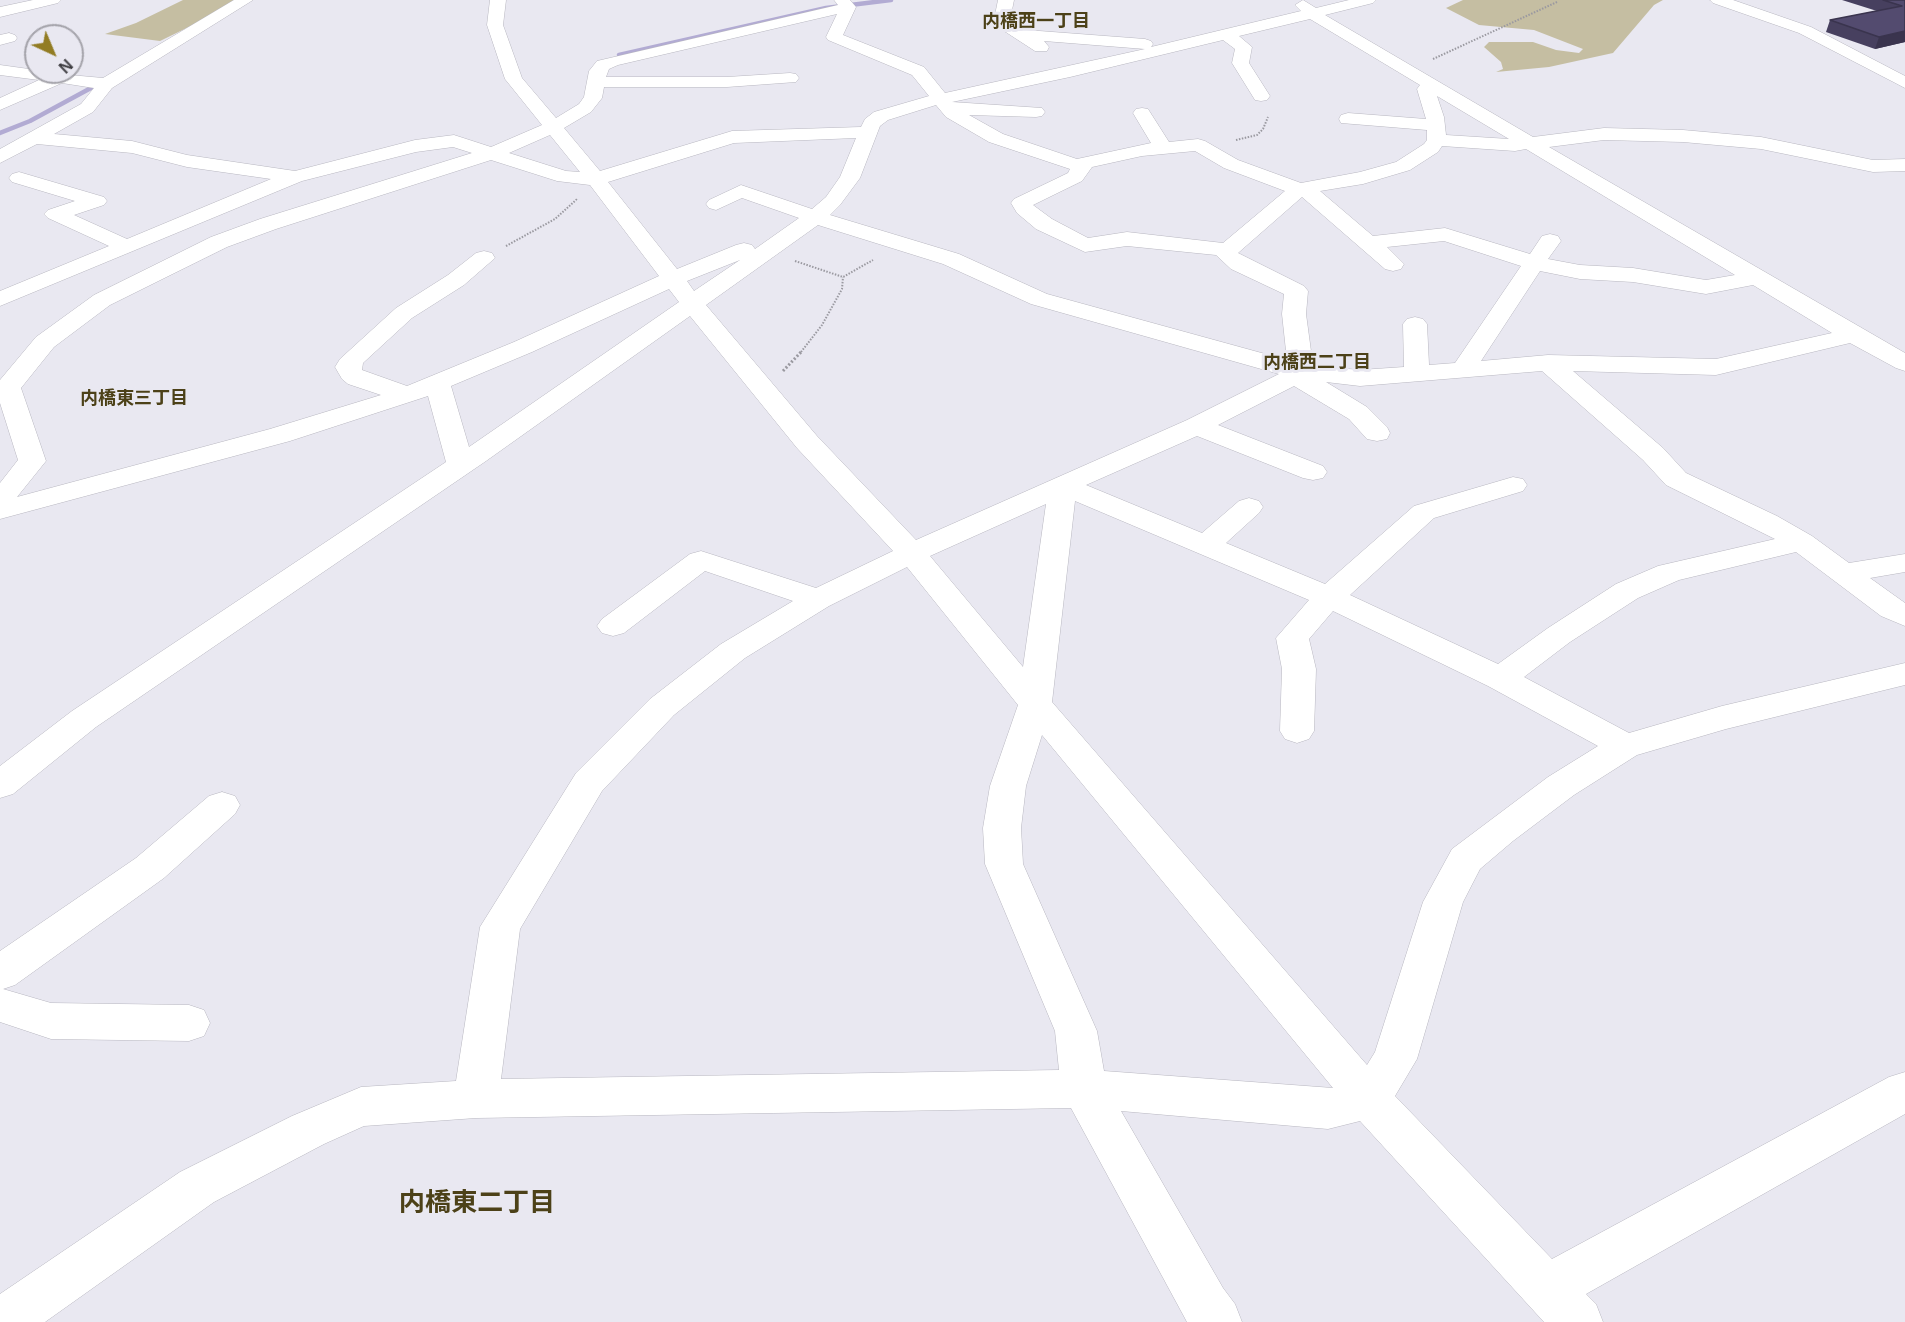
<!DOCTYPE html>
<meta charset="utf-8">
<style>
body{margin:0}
#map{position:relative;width:1905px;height:1322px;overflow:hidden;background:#e9e8f1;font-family:Helvetica,sans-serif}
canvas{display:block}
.north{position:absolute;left:24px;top:24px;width:60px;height:60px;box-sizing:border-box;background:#e9e8f1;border:2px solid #a4a3aa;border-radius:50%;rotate:136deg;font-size:16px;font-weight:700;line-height:24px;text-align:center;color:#3c3b3f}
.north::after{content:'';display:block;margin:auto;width:21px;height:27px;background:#927c23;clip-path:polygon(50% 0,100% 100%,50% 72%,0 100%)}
</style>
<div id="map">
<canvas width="1905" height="1322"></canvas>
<div class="north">N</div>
</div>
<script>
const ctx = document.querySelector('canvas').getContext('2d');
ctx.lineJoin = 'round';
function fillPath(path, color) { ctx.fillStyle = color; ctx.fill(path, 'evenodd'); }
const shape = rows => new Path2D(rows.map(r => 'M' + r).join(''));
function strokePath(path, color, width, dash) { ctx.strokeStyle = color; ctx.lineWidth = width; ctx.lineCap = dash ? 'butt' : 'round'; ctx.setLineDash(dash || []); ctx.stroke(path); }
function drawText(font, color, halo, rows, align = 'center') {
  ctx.font = font + ' Helvetica,"Noto Sans JP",sans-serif'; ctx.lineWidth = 6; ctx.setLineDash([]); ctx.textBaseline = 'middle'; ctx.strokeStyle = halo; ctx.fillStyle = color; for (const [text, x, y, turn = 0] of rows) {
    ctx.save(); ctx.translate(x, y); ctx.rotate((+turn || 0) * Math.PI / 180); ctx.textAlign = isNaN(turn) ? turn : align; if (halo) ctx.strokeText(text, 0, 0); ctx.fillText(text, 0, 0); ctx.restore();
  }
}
fillPath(shape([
 [183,0,234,0,203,20,160,41,105,34,136,23],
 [1463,0,1663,0,1654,5,1613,53,1549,67,1496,72,1503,69,1501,62,1484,47,1489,42,1533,42,1556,50,1579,53,1583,49,1534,30,1479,25,1446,8]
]), '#c5bea2');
strokePath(shape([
 [619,55,826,8,891,0],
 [0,133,30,121,102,82]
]), '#b2abd3', 4.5);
const minor = shape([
 [33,0,61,0,58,3,0,17,0,7,33,0],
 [234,0,253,0,112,88,93,112,54,134,132,141,187,155,295,171,415,140,454,135,491,147,542,125,505,79,487,25,490,0,506,0,503,25,522,78,556,118,579,104,584,97,589,71,597,61,838,5,834,0,850,0,856,7,843,35,924,67,945,93,1145,49,1044,41,1049,47,1047,51,1035,51,998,27,994,20,998,0,1014,0,1010,20,1026,30,1145,39,1151,41,1153,44,1151,47,1301,11,1295,5,1303,0,1316,8,1349,0,1376,0,1373,3,1325,15,1533,137,1604,128,1683,130,1761,137,1873,160,1905,159,1905,171,1873,172,1761,149,1683,142,1604,140,1549,147,1905,353,1905,371,1896,368,1850,343,1716,375,1573,371,1663,448,1686,473,1777,516,1812,536,1849,563,1905,554,1905,572,1870,578,1905,603,1905,626,1881,616,1796,552,1679,580,1638,598,1570,642,1524,677,1629,733,1722,706,1905,663,1905,685,1726,729,1637,755,1574,795,1513,841,1480,869,1463,902,1417,1059,1395,1096,1552,1259,1889,1077,1905,1072,1905,1114,1586,1294,1596,1304,1603,1322,1544,1322,1360,1121,1328,1129,1121,1111,1223,1288,1235,1304,1242,1322,1187,1322,1071,1108,476,1118,364,1126,324,1144,214,1202,45,1322,0,1322,0,1294,180,1172,292,1116,361,1087,456,1081,480,927,576,773,650,699,721,644,793,601,705,571,624,633,613,636,602,633,597,626,602,619,690,554,701,551,816,588,893,551,797,448,690,316,486,461,96,727,13,794,0,798,0,766,72,711,446,462,428,396,290,441,0,519,0,483,18,460,0,403,0,380,36,337,94,295,211,237,260,219,472,153,453,147,416,152,302,181,0,306,0,291,109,246,48,218,44,214,48,210,75,201,12,182,9,178,12,174,19,172,104,197,107,201,104,205,74,215,127,239,271,179,187,167,132,153,37,144,0,163,0,149,81,104,94,88,62,83,0,110,0,98,39,80,0,75,0,65,36,70,36,72,103,78,234,0],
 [837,14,826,37,828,40,912,75,929,96,874,112,865,119,861,127,732,131,600,171,564,128,591,112,602,98,604,87,727,87,796,82,799,78,796,74,790,73,727,77,606,77,609,69,618,65,837,14],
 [1310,19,1420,85,1417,89,1426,119,1348,113,1341,115,1339,119,1341,123,1427,130,1427,140,1424,144,1396,162,1360,172,1301,183,1238,160,1205,141,1198,139,1169,142,1148,109,1142,108,1136,109,1133,113,1151,143,1077,159,1003,134,969,115,1036,117,1042,116,1045,112,1042,108,952,102,1070,77,1223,40,1235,49,1232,63,1255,100,1261,101,1267,100,1270,96,1249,63,1252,47,1239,36,1310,19],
 [1437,96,1509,139,1446,135,1444,117,1437,96],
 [936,105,946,117,989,142,1070,169,1068,173,1014,199,1011,203,1017,213,1036,229,1085,252,1127,246,1216,255,1231,269,1284,294,1282,314,1287,360,1047,294,959,254,830,215,840,205,860,178,880,126,888,120,936,105],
 [550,135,580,172,566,171,509,153,550,135],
 [856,138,840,177,826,197,812,209,741,185,709,200,706,204,709,208,716,210,742,198,799,218,755,249,752,245,744,243,736,245,677,269,608,182,734,143,856,138],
 [1442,146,1515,151,1526,149,1735,275,1706,280,1633,268,1580,265,1548,259,1561,241,1558,236,1550,234,1542,236,1530,254,1445,228,1373,236,1320,191,1363,184,1410,170,1438,152,1442,146],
 [1195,151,1224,168,1285,191,1223,243,1127,232,1088,238,1052,219,1033,205,1082,181,1092,167,1142,156,1195,151],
 [491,160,557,181,590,185,659,276,514,342,407,386,362,370,363,363,412,318,464,285,495,258,492,253,484,251,476,253,448,275,396,308,340,359,335,367,342,379,348,384,381,395,270,429,17,497,46,461,21,388,54,347,110,305,227,247,276,229,491,160],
 [1302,197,1385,269,1393,271,1401,269,1404,264,1387,247,1444,241,1521,266,1455,363,1429,365,1427,324,1423,319,1415,317,1407,319,1403,324,1404,367,1360,370,1313,366,1306,314,1308,291,1304,286,1238,253,1302,197],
 [818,225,943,264,1031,304,1279,374,1187,420,916,540,817,436,706,305,818,225],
 [740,260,694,291,687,281,740,260],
 [1540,271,1580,279,1633,282,1706,294,1753,285,1832,333,1716,359,1548,355,1481,361,1540,271],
 [669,289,679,302,469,447,451,386,532,352,669,289],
 [1542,371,1643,460,1666,485,1775,539,1658,566,1616,584,1548,628,1498,664,1350,595,1434,518,1523,491,1527,485,1523,479,1513,477,1414,506,1325,584,1226,543,1259,513,1263,507,1259,501,1249,498,1239,501,1202,533,1086,485,1197,436,1303,478,1313,480,1323,478,1327,472,1323,466,1218,425,1294,386,1349,419,1367,439,1377,441,1387,439,1390,433,1387,427,1367,407,1326,382,1360,386,1542,371],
 [1075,501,1309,600,1276,638,1282,669,1280,731,1285,739,1297,743,1309,739,1314,731,1316,669,1309,639,1333,611,1488,686,1598,746,1548,777,1452,849,1423,902,1375,1052,1367,1065,1052,702,1075,501],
 [1046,504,1023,667,930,556,1046,504],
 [907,567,1018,705,990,786,983,828,985,864,1055,1031,1059,1070,501,1079,520,929,602,791,674,715,745,658,829,606,907,567],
 [1042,735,1333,1088,1104,1071,1097,1031,1023,864,1021,828,1026,786,1042,735],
 [1710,0,1733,0,1811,27,1905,76,1905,88,1799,33,1713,3,1710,0],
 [9,33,15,35,17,38,15,41,0,45,0,35,9,33],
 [222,792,235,796,240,805,235,814,164,878,15,985,3,989,51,1003,189,1005,204,1010,210,1023,204,1036,189,1041,51,1039,0,1022,0,951,136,858,209,796,222,792]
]);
strokePath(minor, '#b8b7c0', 1);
strokePath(shape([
 [1433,59,1557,2],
 [1236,140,1257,135,1263,129,1268,117],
 [506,246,555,219,577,199],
 [795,261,843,277,873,260],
 [801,352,822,325,842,289,843,277]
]), '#9a99a0', 2, [1.5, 1.5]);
strokePath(shape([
 [783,371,802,351]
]), '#9a99a0', 3, [2, 2]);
fillPath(minor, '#fff');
fillPath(shape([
 [1842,0,1905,0,1905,42,1875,49,1826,32,1830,20,1877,11]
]), '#47405f');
fillPath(shape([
 [1905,31,1905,42,1875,49,1879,37]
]), '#3a344e');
const building = shape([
 [1883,0,1905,0,1905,31,1879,37,1830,20,1902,6,1883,0]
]);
fillPath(building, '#534b6f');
strokePath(building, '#3a344e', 1.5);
drawText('bold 18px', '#4c4118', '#e9e8f1', [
 ["内橋西一丁目",1036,22],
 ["内橋西二丁目",1317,363],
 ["内橋東三丁目",134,399]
]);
drawText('bold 26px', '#4c4118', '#e9e8f1', [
 ["内橋東二丁目",477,1204]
]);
</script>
